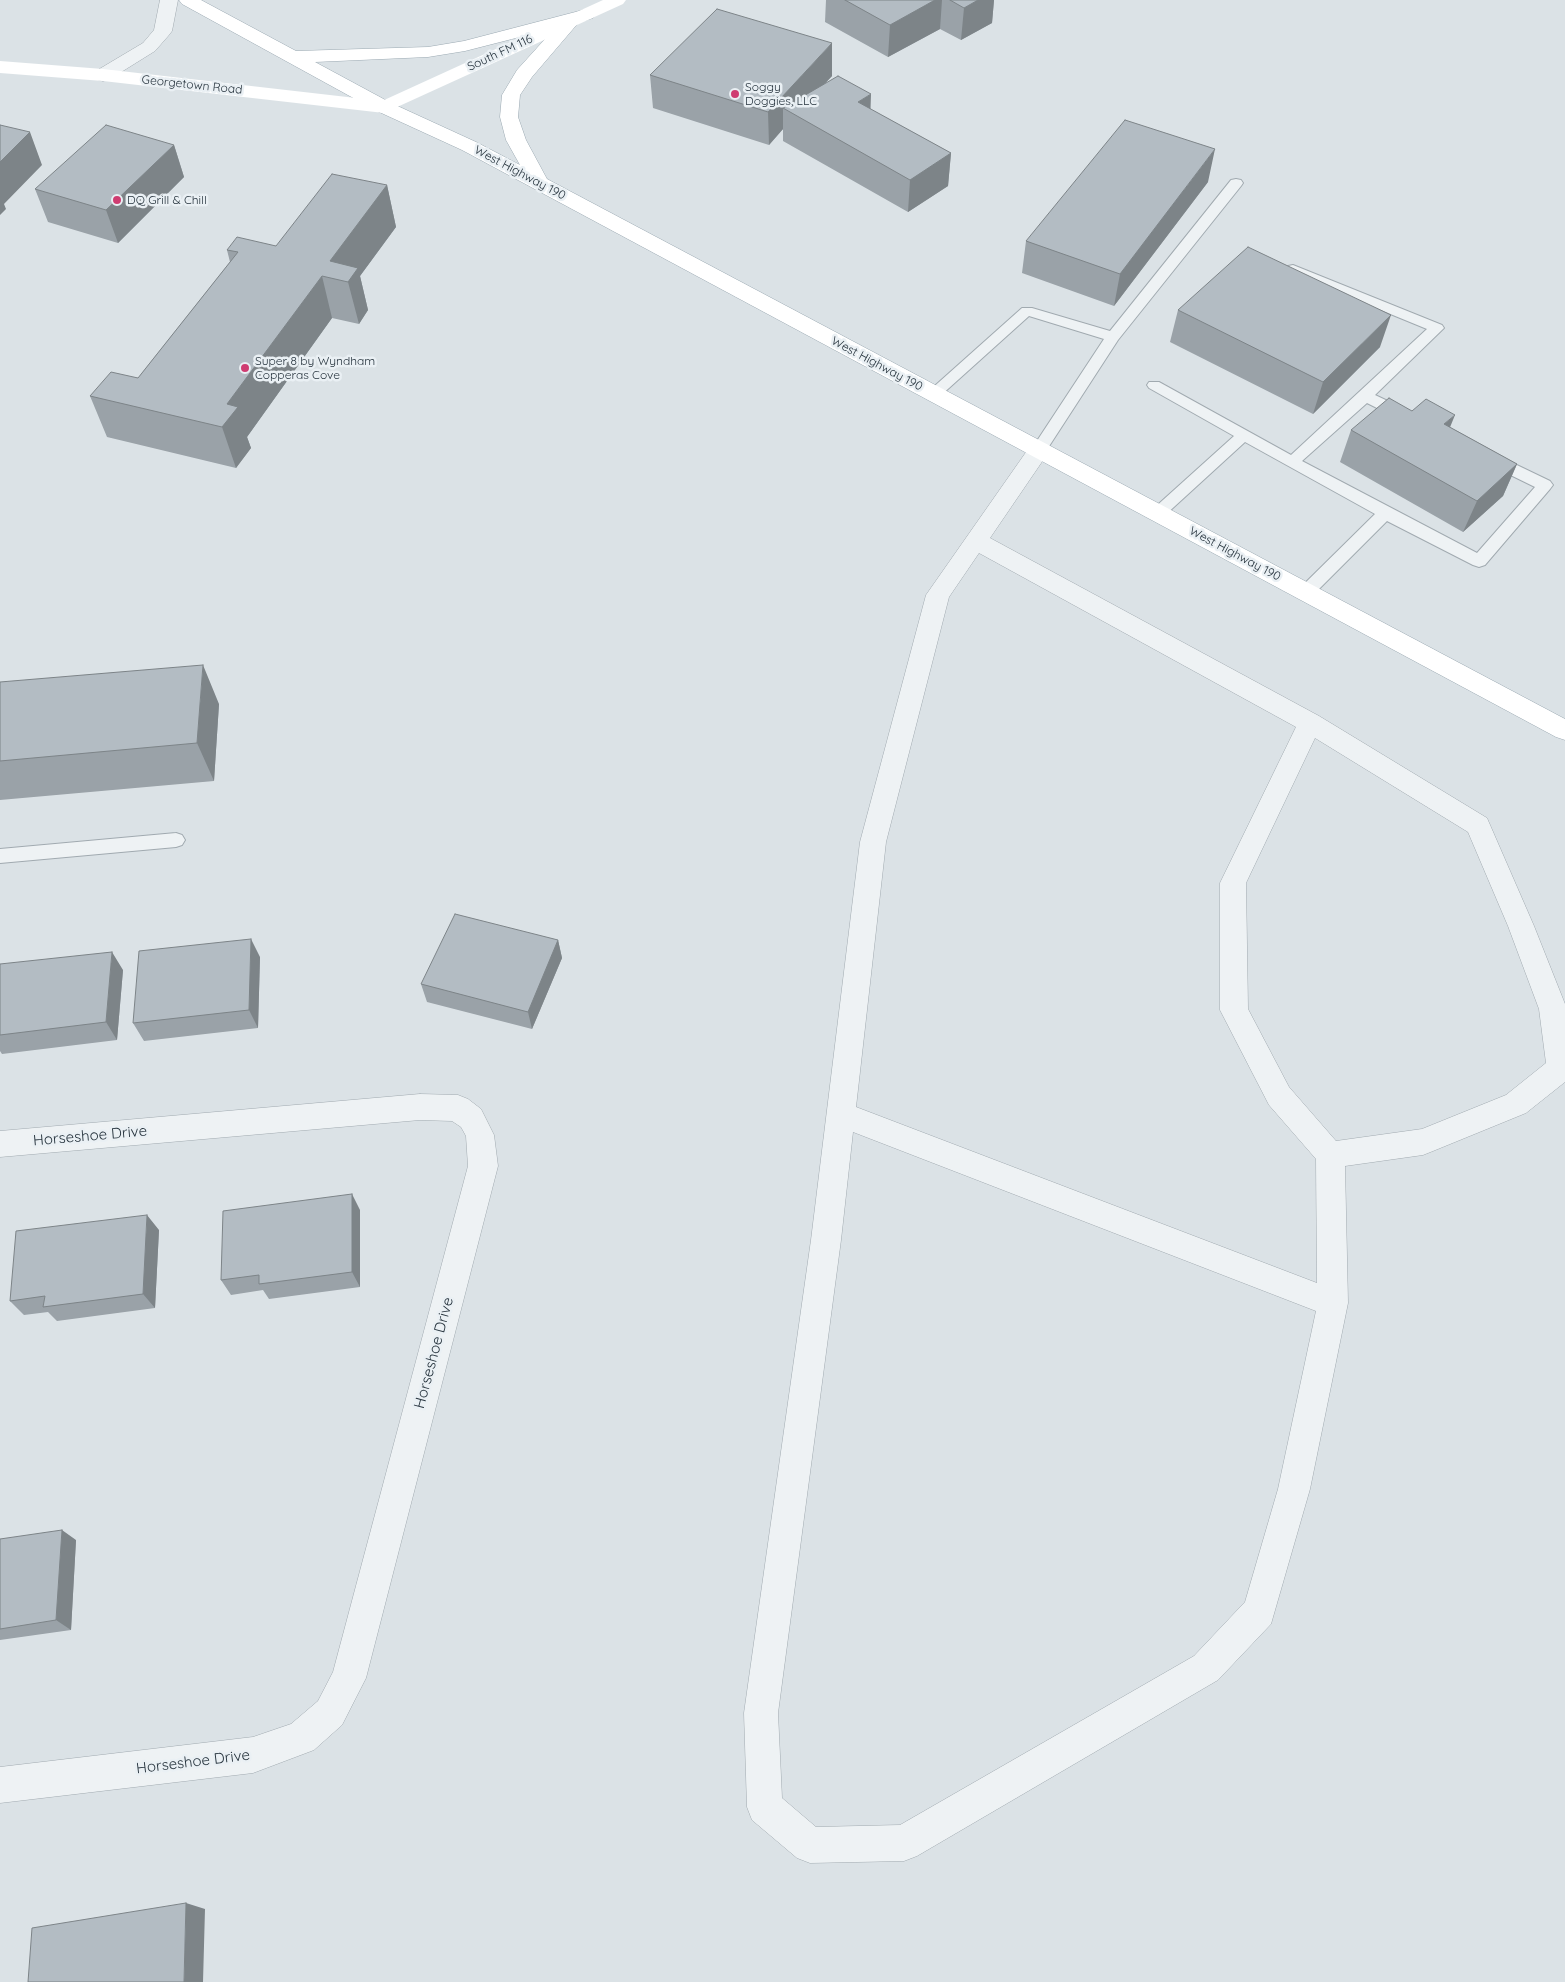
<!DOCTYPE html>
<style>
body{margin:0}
canvas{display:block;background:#dbe2e6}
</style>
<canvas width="1565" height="1982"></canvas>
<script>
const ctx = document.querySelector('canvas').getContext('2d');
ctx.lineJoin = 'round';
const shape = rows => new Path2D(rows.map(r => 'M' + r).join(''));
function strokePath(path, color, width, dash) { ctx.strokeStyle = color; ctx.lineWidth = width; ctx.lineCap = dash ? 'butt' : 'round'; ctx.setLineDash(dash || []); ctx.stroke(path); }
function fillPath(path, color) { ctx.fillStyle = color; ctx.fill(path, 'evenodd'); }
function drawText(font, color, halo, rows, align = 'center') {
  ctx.font = font + ' Quicksand,sans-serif'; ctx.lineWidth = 5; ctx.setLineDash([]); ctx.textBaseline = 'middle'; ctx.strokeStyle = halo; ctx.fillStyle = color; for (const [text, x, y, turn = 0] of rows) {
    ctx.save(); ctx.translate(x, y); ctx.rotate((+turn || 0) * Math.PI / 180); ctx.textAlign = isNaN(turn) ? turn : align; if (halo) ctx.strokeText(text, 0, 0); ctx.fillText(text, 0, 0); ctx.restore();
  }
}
const lane = shape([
 [1236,179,1241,180,1243,183,1241,186,1118,340,1044,454,1039,455,1034,454,1031,450,1104,339,1029,316,939,397,929,397,927,394,929,391,1022,308,1032,308,1110,331,1231,180,1236,179],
 [1293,265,1442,325,1444,328,1375,395,1409,411,1411,415,1409,419,1399,419,1367,403,1302,461,1477,553,1535,487,1486,463,1483,459,1486,455,1491,454,1496,455,1550,481,1553,485,1550,489,1485,565,1479,567,1473,565,1387,521,1312,596,1306,598,1300,596,1298,592,1300,588,1375,514,1245,442,1163,517,1158,518,1153,517,1150,513,1153,509,1234,436,1149,388,1147,385,1149,382,1159,382,1291,455,1427,329,1288,272,1286,269,1288,266,1293,265],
 [176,833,182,835,185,840,182,845,176,847,0,863,0,849,176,833]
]);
const street = shape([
 [160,0,178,0,172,31,169,35,155,51,110,79,103,81,96,79,94,75,96,71,143,43,154,30,160,0],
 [1039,442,1047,445,1050,450,990,538,1319,716,1487,818,1534,926,1565,1004,1565,1082,1526,1113,1433,1151,1423,1155,1345,1166,1348,1303,1310,1489,1271,1624,1218,1680,917,1856,904,1861,810,1863,797,1858,752,1820,747,1807,744,1713,811,1240,860,842,926,595,1031,445,1039,442],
 [979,553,1296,727,1220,883,1220,1010,1269,1105,1316,1159,1317,1283,856,1107,886,842,949,597,979,553],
 [1315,738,1468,832,1508,926,1539,1009,1546,1063,1506,1095,1422,1129,1336,1141,1289,1087,1248,1009,1246,883,1315,738],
 [853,1132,1316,1311,1278,1489,1245,1602,1194,1656,900,1825,816,1827,782,1798,778,1713,841,1240,853,1132],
 [420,1094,458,1095,468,1099,481,1109,494,1135,498,1166,366,1678,342,1725,314,1750,253,1773,0,1803,0,1767,253,1737,291,1724,318,1701,333,1672,468,1166,466,1136,461,1127,452,1121,420,1120,0,1157,0,1131,420,1094]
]);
const primary = shape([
 [179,0,201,0,296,51,428,47,464,41,587,9,593,10,596,14,593,18,579,22,532,77,520,95,518,117,526,140,547,179,1565,719,1565,740,1556,737,462,150,377,111,182,4,179,0],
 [555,28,517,70,502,95,500,117,506,140,520,165,476,142,391,103,315,62,428,57,465,51,555,28]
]);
strokePath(lane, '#a1aab0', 2);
strokePath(street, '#a1aab0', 1);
strokePath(primary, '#9ba9b2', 1);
fillPath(lane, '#eef2f4');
fillPath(street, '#eef2f4');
fillPath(shape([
 [603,0,626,0,623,4,384,113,103,81,0,73,0,61,103,69,382,101,603,0]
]), '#fff');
fillPath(primary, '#fff');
fillPath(shape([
 [826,0,994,0,992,23,961,40,940,29,888,57,825,22],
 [650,75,832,76,824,84,951,153,948,186,908,212,783,141,783,129,769,145,653,108],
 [174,145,184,177,118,243,48,222,35,189],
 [1208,182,1114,306,1022,273,1026,241],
 [387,185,396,227,360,276,368,310,359,324,332,318,247,437,251,448,236,468,107,437,90,396,138,378,230,262,227,250,276,246],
 [1178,310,1380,347,1313,414,1170,342],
 [1412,411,1450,427,1517,464,1503,496,1463,532,1340,462,1351,430],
 [0,682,219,704,214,781,0,800],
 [558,940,562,958,532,1029,427,1002,421,984],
 [260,957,258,1028,144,1041,133,1023],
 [0,964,123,970,117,1040,2,1054,0,1051],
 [360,1210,360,1287,269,1299,263,1290,231,1295,221,1280],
 [159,1230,155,1308,57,1321,48,1312,24,1315,10,1301],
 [0,1539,76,1540,71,1630,0,1640]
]), '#9aa2a8');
fillPath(shape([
 [935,0,942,0,940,29,888,57,890,25],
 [978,0,994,0,992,23,961,40,964,8],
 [832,43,832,76,796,115,783,108,783,129,769,145,768,112],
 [871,94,870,126,858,102],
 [30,132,42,165,4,204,6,209,0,215,0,162],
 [174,145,184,177,118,243,106,210],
 [1215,149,1208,182,1114,306,1120,274],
 [951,153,948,186,908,212,910,180],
 [387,185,396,227,360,276,368,310,359,324,348,282,330,261],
 [322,276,332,318,247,437,251,448,236,468,222,427,227,404],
 [1391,315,1380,347,1313,414,1323,382],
 [1455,415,1442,447,1444,424],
 [1517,464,1503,496,1463,532,1477,501],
 [203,665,219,704,214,781,197,743],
 [251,939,260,957,258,1028,249,1010],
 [558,940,562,958,532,1029,528,1012],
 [112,952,123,970,117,1040,106,1022],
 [352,1194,360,1210,360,1287,352,1272],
 [147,1215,159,1230,155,1308,143,1294],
 [62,1530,76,1540,71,1630,56,1620],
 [186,1903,205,1909,203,1982,184,1982]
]), '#7d8488');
const building = shape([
 [845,0,935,0,890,25,845,0],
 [950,0,978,0,964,8,950,0],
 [717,9,832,43,768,112,650,75,717,9],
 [838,76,871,94,858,102,951,153,910,180,783,108,838,76],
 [1125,120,1215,149,1120,274,1026,241,1125,120],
 [0,125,30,132,0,162,0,125],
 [106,125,174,145,106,210,35,189,106,125],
 [332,174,387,185,330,261,358,268,348,282,322,276,227,404,238,407,222,427,90,396,111,372,138,378,238,252,227,250,237,237,276,246,332,174],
 [1248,247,1391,315,1323,382,1178,310,1248,247],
 [1389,398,1412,411,1426,399,1455,415,1444,424,1517,464,1477,501,1351,430,1389,398],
 [203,665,197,743,0,761,0,682,203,665],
 [455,914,558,940,528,1012,421,984,455,914],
 [251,939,249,1010,133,1023,139,951,251,939],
 [112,952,106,1022,0,1035,0,964,112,952],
 [352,1194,352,1272,259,1284,259,1275,221,1280,223,1211,352,1194],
 [147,1215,143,1294,43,1307,45,1296,10,1301,16,1231,147,1215],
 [62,1530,56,1620,0,1629,0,1539,62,1530],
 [186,1903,184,1982,28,1982,32,1928,186,1903]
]);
fillPath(building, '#b3bcc3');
strokePath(building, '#7d8488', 1);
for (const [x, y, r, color] of [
 [735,94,5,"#cf3c71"],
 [117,200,5,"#cf3c71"],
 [245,368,5,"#cf3c71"]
]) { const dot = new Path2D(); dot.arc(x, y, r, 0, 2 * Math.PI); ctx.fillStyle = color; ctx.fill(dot); strokePath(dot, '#eaf0f4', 2); }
drawText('12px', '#25323c', '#eaf0f4', [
 ["South FM 116",500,53,-25],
 ["Georgetown Road",192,85,6],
 ["West Highway 190",520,173,28],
 ["West Highway 190",877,364,28],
 ["West Highway 190",1235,554,28]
]);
drawText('12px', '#25323c', '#eaf0f4', [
 ["Soggy",745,87],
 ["Doggies, LLC",745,101],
 ["DQ Grill & Chill",127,200],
 ["Super 8 by Wyndham",255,361],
 ["Copperas Cove",255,375]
], 'left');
drawText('15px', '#25323c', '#eaf0f4', [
 ["Horseshoe Drive",90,1136,-5],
 ["Horseshoe Drive",434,1353,-75],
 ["Horseshoe Drive",193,1762,-7]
]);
</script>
